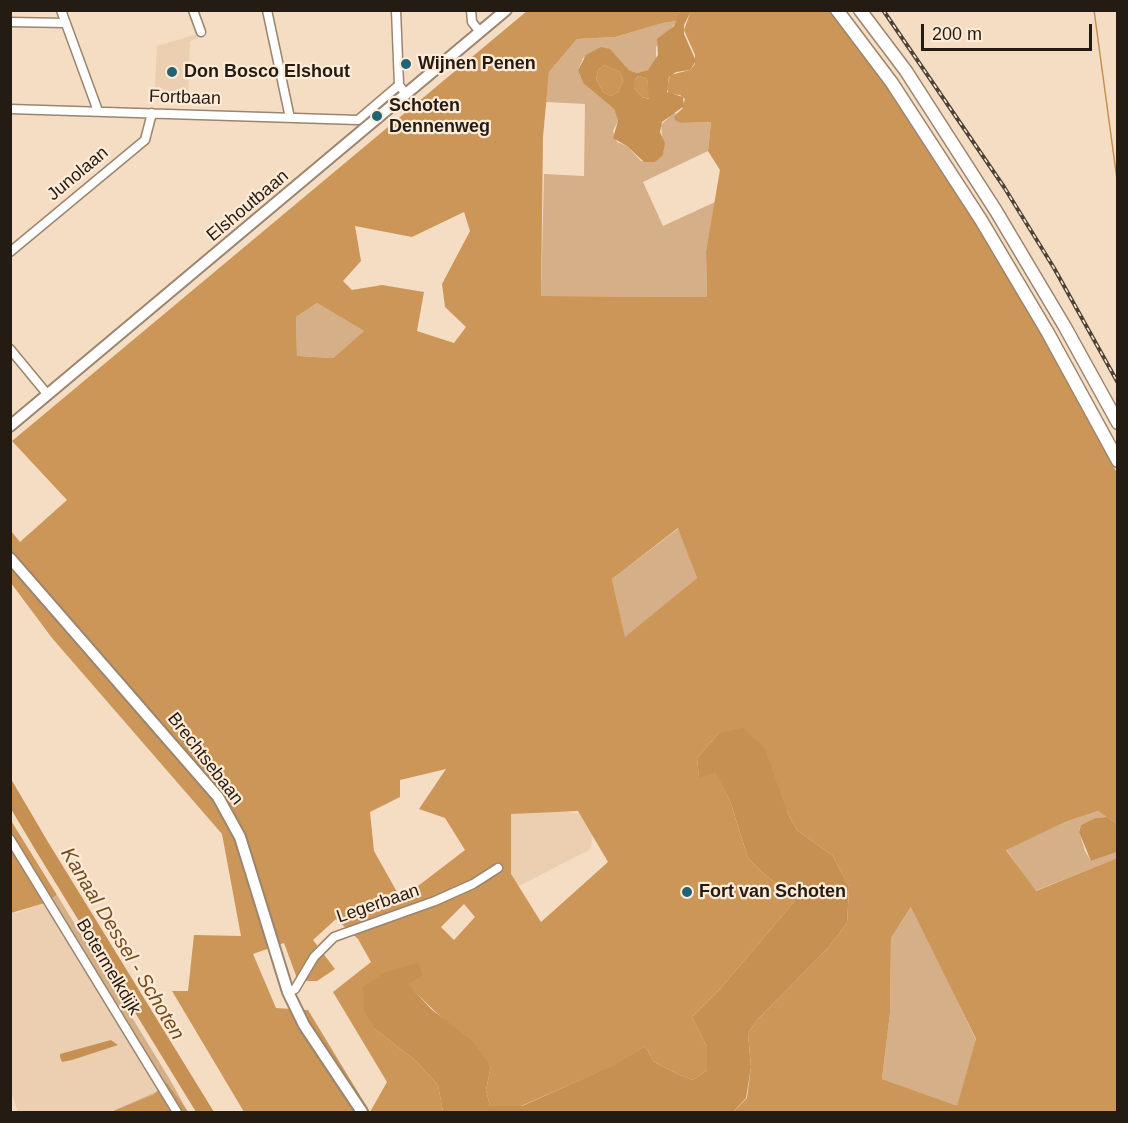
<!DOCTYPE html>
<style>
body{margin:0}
#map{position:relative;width:1128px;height:1123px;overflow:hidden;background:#f5ddc4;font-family:Arial,sans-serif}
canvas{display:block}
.frame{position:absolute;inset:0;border:12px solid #241b12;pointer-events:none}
.scale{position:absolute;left:921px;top:24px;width:171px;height:27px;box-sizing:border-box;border:3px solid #241b12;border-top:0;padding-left:8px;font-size:18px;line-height:21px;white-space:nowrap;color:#241b12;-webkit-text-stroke:4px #feebd7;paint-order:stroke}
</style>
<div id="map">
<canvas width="1128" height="1123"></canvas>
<div class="frame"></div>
<div class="scale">200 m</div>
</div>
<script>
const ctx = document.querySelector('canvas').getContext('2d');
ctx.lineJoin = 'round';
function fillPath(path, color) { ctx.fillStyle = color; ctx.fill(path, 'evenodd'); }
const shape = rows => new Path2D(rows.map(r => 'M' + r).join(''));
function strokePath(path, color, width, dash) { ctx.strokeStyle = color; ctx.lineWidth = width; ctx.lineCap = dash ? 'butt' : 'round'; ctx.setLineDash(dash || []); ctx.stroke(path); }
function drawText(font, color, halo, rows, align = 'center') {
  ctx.font = font + ' Arial,sans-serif'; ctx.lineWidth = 4.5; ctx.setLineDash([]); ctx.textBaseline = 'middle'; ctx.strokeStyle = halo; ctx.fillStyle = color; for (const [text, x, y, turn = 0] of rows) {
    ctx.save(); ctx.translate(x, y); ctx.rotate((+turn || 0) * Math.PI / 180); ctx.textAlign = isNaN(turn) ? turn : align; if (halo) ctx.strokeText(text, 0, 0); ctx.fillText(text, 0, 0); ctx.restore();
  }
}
fillPath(shape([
 [197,34,198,38,190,41,188,101,154,99,157,46],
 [539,809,594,815,591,849,515,888,508,876,510,811],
 [45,903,159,1091,153,1095,111,1112,18,1112,10,1089,10,912,16,913]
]), '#eccfb0');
fillPath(shape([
 [677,21,656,47,656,62,648,70,637,73,629,70,615,55,583,58,578,70,583,83,614,109,618,121,613,131,617,142,627,146,641,161,655,162,664,151,661,125,673,113,676,113,674,116,681,123,711,122,708,151,643,182,663,226,715,202,706,251,707,297,541,296,544,174,584,176,585,104,546,102,549,72,577,39,615,37,663,23],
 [317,303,364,331,333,358,297,356,296,317],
 [679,528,697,578,625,638,612,579],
 [1098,811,1107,817,1095,818,1081,825,1079,831,1085,851,1091,861,1117,852,1117,858,1035,891,1006,849,1065,822],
 [57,895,169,1078,188,1112,111,1112,158,1091,45,903],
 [912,906,976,1040,957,1107,882,1079,890,1013,891,938]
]), '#d4af88');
fillPath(shape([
 [691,10,830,11,888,86,976,223,1043,336,1117,473,1117,824,1098,811,1065,822,1006,850,1036,891,1117,858,1117,1112,733,1112,747,1098,751,1067,748,1033,758,1019,828,948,847,923,849,887,833,856,797,830,787,812,719,733,697,758,699,777,715,771,730,801,748,858,766,876,798,897,721,988,692,1017,707,1047,707,1070,693,1080,680,1075,654,1062,645,1046,617,1064,521,1106,490,1106,486,1090,491,1066,407,984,417,963,375,1029,417,1062,438,1085,443,1112,244,1112,172,991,188,991,194,935,241,936,222,834,52,638,11,583,11,531,20,542,67,500,12,441,527,11,680,11,677,21,663,23,615,37,577,39,549,72,543,137,541,296,707,297,706,251,720,170,708,151,711,122,681,123,675,120,674,116,682,109,685,99,680,95,669,94,667,89,670,75,690,70,695,64,695,55,684,30],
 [464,212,470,231,442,284,445,307,466,327,454,343,417,331,424,292,382,285,352,290,343,281,361,261,355,226,412,237],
 [317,303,364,331,333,358,297,356,296,317],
 [678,528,697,578,625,637,612,579],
 [446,769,419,809,445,818,465,850,401,899,374,851,370,812,400,797,400,780],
 [578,811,608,862,541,922,511,874,511,814],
 [464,904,475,917,454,940,441,927],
 [911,907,976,1039,957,1106,882,1079,890,1013,891,938],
 [336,919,358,939,371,962,333,992,387,1082,370,1112,308,1010,276,1008,253,954,284,943,298,981,317,981,335,969,313,940],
 [604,65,620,72,623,81,618,92,611,96,603,92,596,79,598,70],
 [639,76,647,79,650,99,642,97,634,88,634,81],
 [10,819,57,895,45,903,11,913],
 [167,1083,188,1112,111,1112,153,1095]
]), '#cb9658');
fillPath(shape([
 [680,11,691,11,684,25,684,34,696,61,690,70,676,72,669,77,667,92,683,97,684,106,662,122,660,132,665,143,663,155,655,162,644,162,627,146,613,138,618,121,614,109,583,83,578,70,586,55,601,47,610,49,629,70,637,73,648,70,658,55,657,39,674,26],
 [604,65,620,72,623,81,618,92,611,96,603,92,596,79,598,70],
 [639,76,647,79,649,99,642,97,634,88,634,81],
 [743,728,764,747,787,812,797,830,833,856,849,887,847,923,828,948,758,1019,748,1033,751,1067,746,1098,733,1112,443,1112,438,1085,417,1062,375,1029,364,1010,363,987,385,972,418,963,423,975,408,984,431,1009,472,1041,491,1066,486,1090,490,1106,522,1106,616,1064,645,1046,654,1062,680,1075,693,1080,707,1070,707,1047,692,1017,721,988,798,897,766,876,748,858,730,801,715,772,699,778,697,758,719,733],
 [11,779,48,842,214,1112,196,1112,36,851,11,809],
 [1107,817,1117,824,1117,852,1091,861,1079,832,1081,825,1095,818],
 [111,1040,118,1045,72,1060,62,1062,60,1057,60,1054]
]), '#c69053');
strokePath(shape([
 [1094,10,1118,187]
]), '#c69053', 1.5);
const minor = shape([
 [61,10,98,111],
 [193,10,201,32],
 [267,10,290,118],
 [396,10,399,85,402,89],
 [471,10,472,22,480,32],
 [10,22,65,23],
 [10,109,358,120,399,85],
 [10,252,145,140,152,113],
 [10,349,48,395],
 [10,839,177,1112],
 [288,992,295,989,314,957,334,937,435,901,473,884,498,868]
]);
const major = shape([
 [10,426,506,10],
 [10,558,218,797,240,837,288,992,304,1025,362,1112]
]);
const highway = shape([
 [837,10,892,83,981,220,1048,333,1118,461],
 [860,10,906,71,996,211,1065,327,1118,423]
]);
strokePath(minor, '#9b856e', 11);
strokePath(major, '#9b856e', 14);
strokePath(highway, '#9b856e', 15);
strokePath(minor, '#fff', 8);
strokePath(major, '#fff', 10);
strokePath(highway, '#fff', 12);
const rail = shape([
 [883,10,1004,187,1054,268,1118,383]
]);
strokePath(rail, '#4e4236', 4);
strokePath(rail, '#feebd7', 1.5, [4.5]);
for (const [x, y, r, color] of [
 [406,64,6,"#1f6375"],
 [172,72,6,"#1f6375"],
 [377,116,6,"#1f6375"],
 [687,892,6,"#1f6375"]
]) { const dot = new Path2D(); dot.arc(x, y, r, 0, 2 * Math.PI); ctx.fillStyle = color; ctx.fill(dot); strokePath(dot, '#feebd7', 2); }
drawText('bold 18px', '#241b12', '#feebd7', [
 ["Wijnen Penen",418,64],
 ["Don Bosco Elshout",184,72],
 ["Schoten",389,106],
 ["Dennenweg",389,127],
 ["Fort van Schoten",699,892]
], 'left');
drawText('18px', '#241b12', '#feebd7', [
 ["Fortbaan",185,98,2],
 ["Junolaan",78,174,-40],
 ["Elshoutbaan",248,206,-40],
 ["Brechtsebaan",205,759,52],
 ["Legerbaan",378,904,-19],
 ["Botermelkdijk",108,967,59]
]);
drawText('italic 20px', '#714c1e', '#feebd7', [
 ["Kanaal Dessel - Schoten",122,944,59]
]);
</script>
